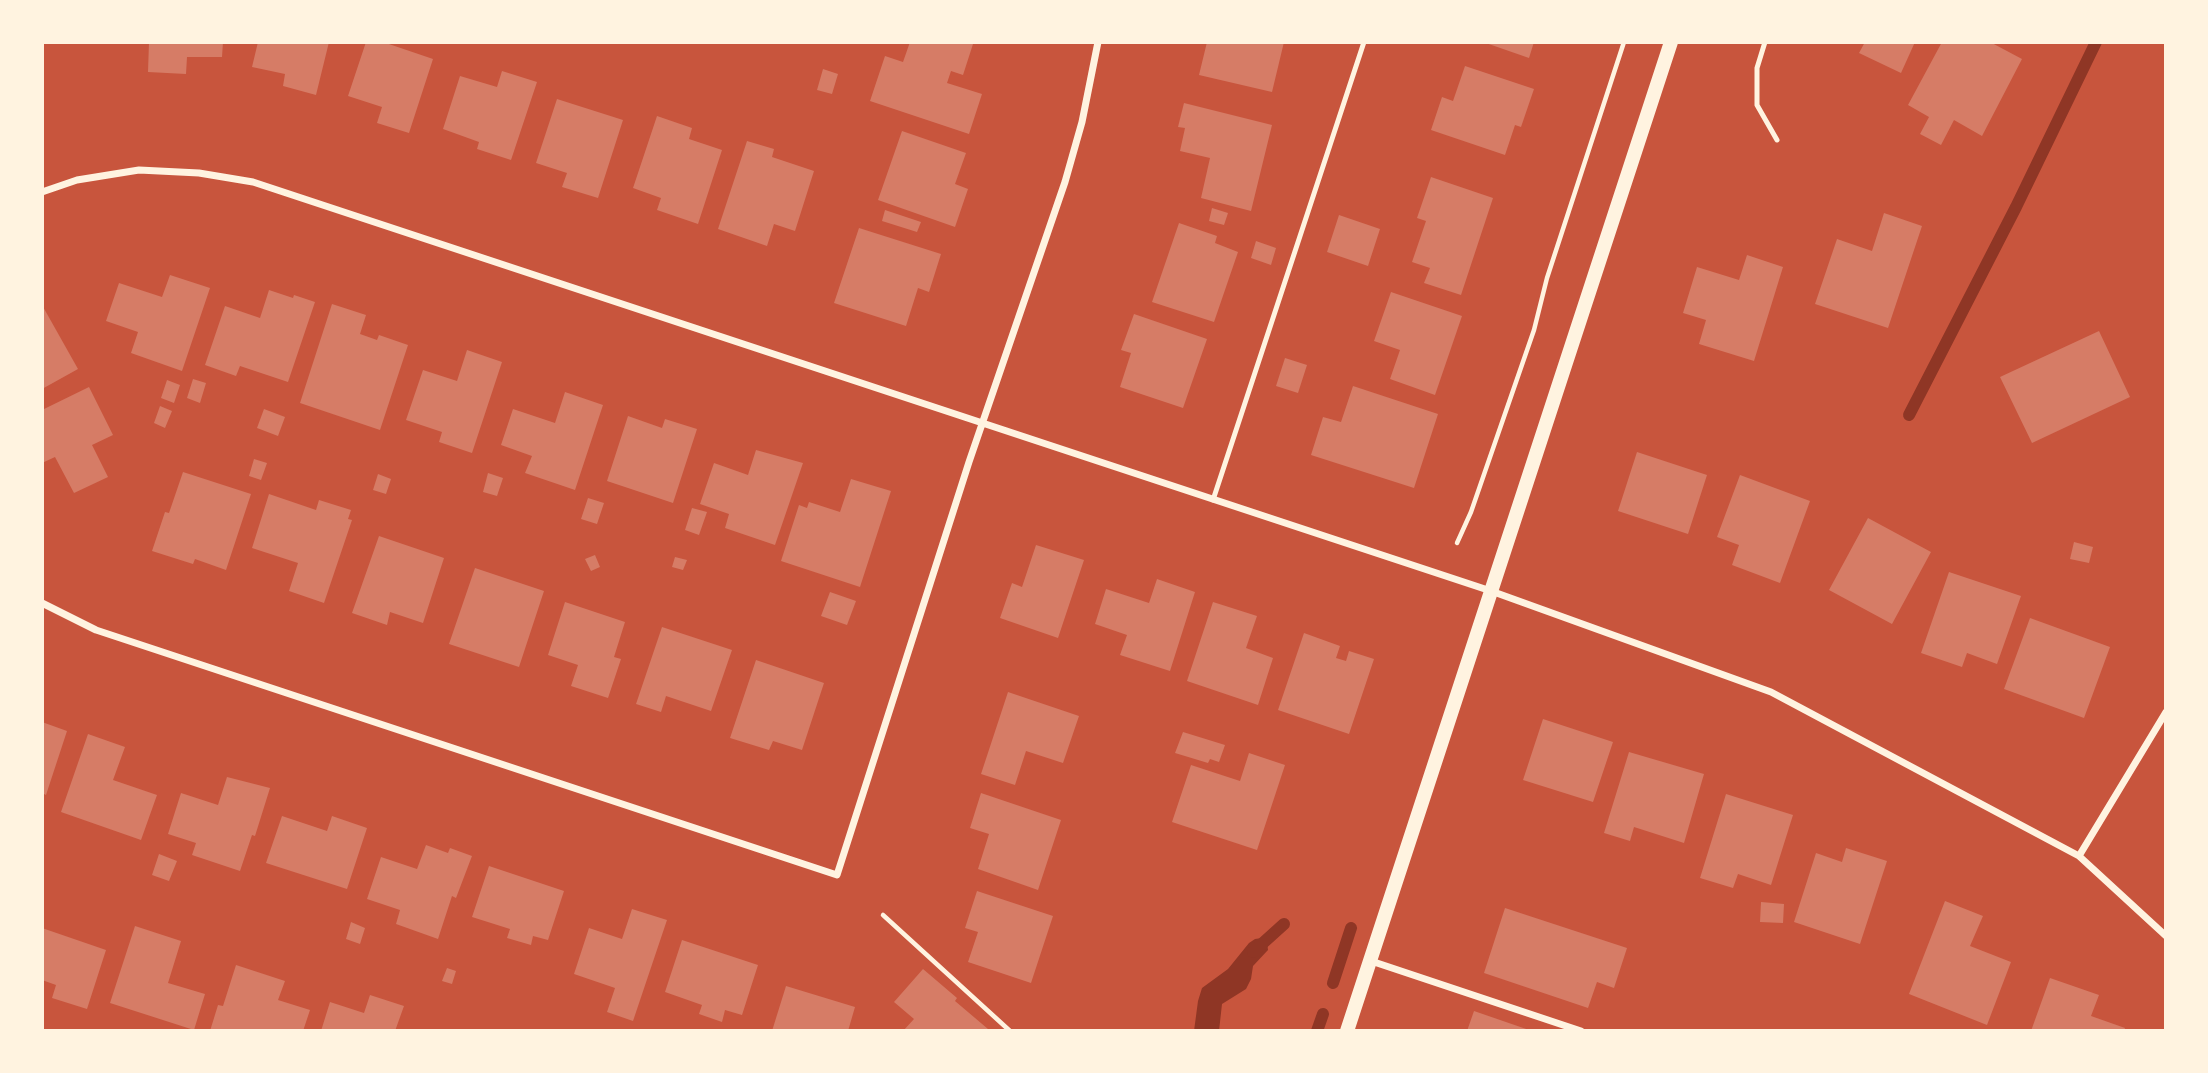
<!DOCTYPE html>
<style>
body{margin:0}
#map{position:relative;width:2208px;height:1073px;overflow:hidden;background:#c8553d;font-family:Cabin,sans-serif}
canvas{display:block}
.frame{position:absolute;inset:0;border:44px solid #fff3e0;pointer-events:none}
</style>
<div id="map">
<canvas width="2208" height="1073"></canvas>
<div class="frame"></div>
</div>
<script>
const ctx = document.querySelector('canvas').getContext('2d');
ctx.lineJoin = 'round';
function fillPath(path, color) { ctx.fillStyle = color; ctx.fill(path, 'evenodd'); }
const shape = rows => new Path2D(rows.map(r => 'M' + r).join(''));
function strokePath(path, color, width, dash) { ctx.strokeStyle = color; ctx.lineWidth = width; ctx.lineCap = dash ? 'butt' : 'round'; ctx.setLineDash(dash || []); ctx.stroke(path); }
fillPath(shape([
 [1262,938,1267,942,1268,950,1253,966,1251,979,1246,989,1222,1004,1219,1031,1194,1031,1198,1001,1202,988,1228,969,1249,943,1255,939]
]), '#8f3625');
strokePath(shape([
 [1909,415,2016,207,2096,42],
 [1253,952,1284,924],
 [1333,983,1351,928],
 [1317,1031,1323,1014]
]), '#8f3625', 12);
fillPath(shape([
 [149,42,223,42,222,57,187,57,186,74,148,72],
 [258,42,329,42,316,95,283,86,285,74,252,67],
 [366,42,383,42,433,59,409,133,377,123,382,107,348,96],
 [910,42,973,44,963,75,951,71,947,83,982,94,969,134,870,101,885,56,903,62],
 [1207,42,1284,42,1272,92,1199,75],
 [1483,42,1534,42,1529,58],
 [1865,42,1915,42,1901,73,1859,53],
 [1942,42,1990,42,2022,59,1982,136,1954,120,1941,145,1920,134,1929,117,1908,105],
 [1465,66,1534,89,1521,127,1515,125,1505,155,1431,130,1442,97,1453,101],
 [823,69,838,74,832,94,817,90],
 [502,71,537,82,511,160,477,149,479,142,443,129,460,76,497,87],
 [557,99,623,120,598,198,562,187,567,173,536,163],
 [1184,103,1272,125,1251,211,1201,198,1210,158,1180,151,1185,128,1178,127],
 [657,116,692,128,689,139,722,150,698,224,657,210,661,198,633,188],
 [902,131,966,153,955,184,968,189,955,227,878,200],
 [747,141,774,149,772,157,814,171,795,231,774,224,767,246,718,229],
 [1431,177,1493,198,1461,295,1424,283,1430,268,1412,262,1426,221,1417,218],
 [1212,208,1228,213,1224,225,1209,221],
 [885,210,921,222,917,232,882,221],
 [1884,213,1922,226,1888,328,1815,304,1837,239,1872,251],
 [1339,215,1380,229,1368,266,1327,252],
 [1179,223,1217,236,1215,243,1238,252,1214,322,1152,302],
 [859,228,941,254,929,292,918,288,906,326,834,303],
 [1256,241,1276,248,1271,265,1251,258],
 [1747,255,1783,267,1754,361,1699,344,1706,320,1683,313,1697,267,1739,280],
 [170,275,210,288,182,371,131,353,138,332,106,321,119,283,162,297],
 [269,290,293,298,294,295,315,302,288,382,240,366,236,376,205,365,225,306,260,318],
 [1391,292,1462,316,1435,395,1390,379,1400,350,1374,341],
 [332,304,366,315,360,334,377,340,379,335,408,345,380,430,300,403],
 [42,305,78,369,42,389],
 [1134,314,1207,339,1183,408,1120,387,1131,353,1121,350],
 [2099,331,2130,397,2032,443,2000,377],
 [467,350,502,362,472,453,439,442,442,432,406,420,423,370,457,381],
 [1285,358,1307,365,1298,393,1276,386],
 [193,379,206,383,200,403,187,398],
 [167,380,180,385,174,403,161,398],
 [1353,386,1438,414,1414,488,1311,455,1323,417,1341,422],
 [89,387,113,435,92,445,108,477,74,493,55,457,42,463,42,410],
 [565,392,603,405,575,490,525,473,532,456,501,445,513,409,555,423],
 [160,406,172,411,165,428,154,423],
 [264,409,285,417,278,436,257,428],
 [628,416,662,428,665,419,697,429,673,503,607,481],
 [756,450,803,463,775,545,725,528,729,514,700,504,714,463,748,475],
 [1637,452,1707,475,1688,534,1618,511],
 [254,459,267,463,261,480,249,476],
 [183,472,251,494,226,570,195,559,193,564,152,551,165,512,169,513],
 [488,473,503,478,497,496,483,492],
 [378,474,391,479,386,494,373,490],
 [1740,475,1810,501,1780,583,1732,565,1739,545,1717,537],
 [851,479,891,491,860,587,781,561,799,505,807,508,809,502,840,512],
 [269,494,316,510,319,500,351,510,348,519,352,520,324,603,289,591,298,563,252,548],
 [588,498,604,503,597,524,581,519],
 [692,508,707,512,699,535,685,530],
 [1868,518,1931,552,1892,624,1829,590],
 [379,536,444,558,423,623,390,612,387,625,352,613],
 [2074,542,2093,547,2089,563,2070,559],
 [1036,545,1084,560,1058,638,1000,618,1012,583,1022,587],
 [595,555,600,567,591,571,585,559],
 [675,557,687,560,683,570,672,567],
 [475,568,544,591,519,667,449,644],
 [1949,572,2021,596,1997,664,1967,653,1962,667,1921,653],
 [1157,579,1195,592,1170,671,1120,655,1127,635,1095,624,1106,589,1149,603],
 [830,592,856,601,847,625,821,616],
 [565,602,625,622,614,657,621,659,608,698,571,686,578,665,548,655],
 [1213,602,1257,616,1246,648,1273,658,1258,705,1187,681],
 [2030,618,2110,647,2084,718,2004,689],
 [662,627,732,650,711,711,666,696,661,712,636,704],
 [1304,633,1340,646,1336,658,1346,661,1349,651,1374,659,1349,734,1278,710],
 [756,660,824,683,802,750,773,741,769,750,730,738],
 [1008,692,1079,716,1063,763,1026,751,1015,785,981,774],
 [1543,719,1613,742,1593,802,1523,780],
 [42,722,67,731,46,795,42,793],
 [1183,732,1225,745,1219,762,1210,759,1208,763,1175,753],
 [88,734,125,747,113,780,157,795,141,840,61,812],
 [1629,752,1704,774,1684,843,1634,827,1630,841,1604,833],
 [1249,753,1285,765,1257,850,1172,822,1191,765,1240,781],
 [227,777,270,788,255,836,252,835,240,871,192,855,196,843,168,834,181,793,218,805],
 [981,793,1061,820,1038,890,978,869,989,834,970,828],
 [1726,794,1793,815,1771,885,1738,874,1733,888,1700,878],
 [282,816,327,831,332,816,367,828,347,889,266,863],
 [426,845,448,853,450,848,472,856,456,898,452,896,438,939,396,924,400,910,367,899,381,857,417,869],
 [1846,848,1887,861,1860,944,1794,922,1816,853,1842,862],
 [159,854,177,861,169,881,152,875],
 [489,866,564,891,548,940,533,936,531,945,507,938,510,929,472,917],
 [977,891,1053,916,1031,983,968,962,978,932,965,928],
 [1945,901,1983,916,1970,946,2011,962,1987,1025,1909,994],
 [1761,902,1784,904,1783,923,1760,922],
 [1505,908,1627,948,1614,988,1597,982,1588,1008,1484,973],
 [632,909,667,920,633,1021,607,1012,615,988,574,974,589,928,622,939],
 [351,922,365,928,360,944,346,939],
 [135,926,181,941,168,983,205,994,194,1030,110,1003],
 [42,928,106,950,87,1009,52,998,56,985,42,980],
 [682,940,758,965,742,1015,725,1010,722,1022,699,1014,702,1005,665,992],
 [236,965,285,981,278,1000,310,1010,303,1031,210,1031,218,1005,223,1006],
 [447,968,456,971,452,984,442,981],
 [923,969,957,998,955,1001,988,1029,986,1031,903,1031,914,1019,894,1002],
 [2050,978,2099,995,2091,1016,2125,1028,2124,1031,2031,1031],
 [786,986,855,1007,848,1031,772,1031],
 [370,995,404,1006,395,1031,321,1031,330,1002,364,1013],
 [1474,1011,1532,1031,1467,1031]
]), '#d67c66');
strokePath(shape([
 [1457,543,1471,512,1534,330,1547,278,1624,42],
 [883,915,1010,1031]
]), '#fff3e0', 4.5);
strokePath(shape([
 [1765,42,1757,68,1757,105,1777,140],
 [1213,500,1364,42]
]), '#fff3e0', 5);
strokePath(shape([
 [42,192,77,180,139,170,199,173,253,182,1491,591,1771,692,2079,856,2166,936],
 [42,603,96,630,837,875,969,462,1065,182,1082,122,1098,42],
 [2079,856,2166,712],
 [1371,961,1581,1031]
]), '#fff3e0', 7);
strokePath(shape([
 [1347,1031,1671,42]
]), '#fff3e0', 14);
</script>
